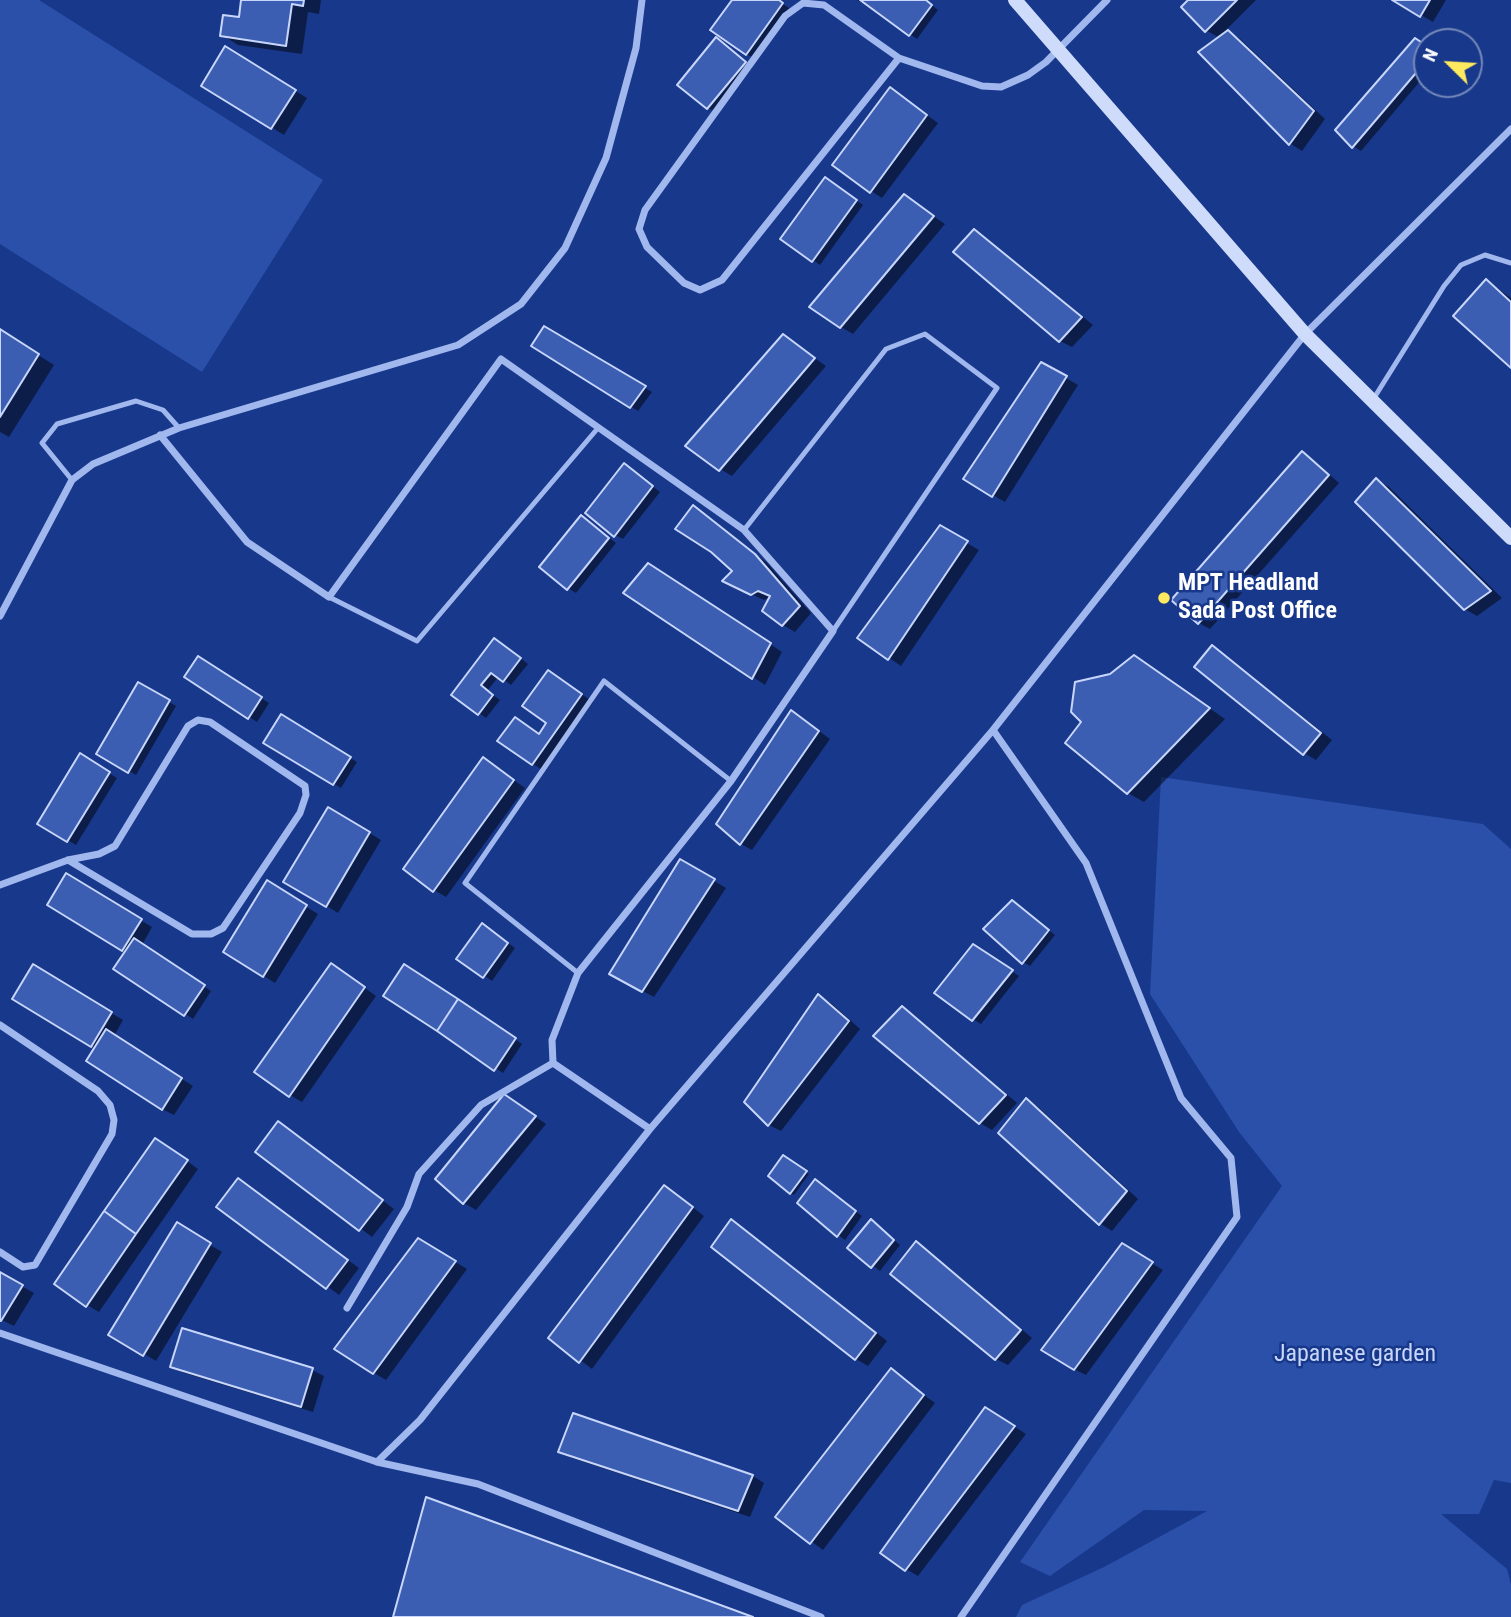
<!DOCTYPE html>
<style>
body{margin:0}
#map{position:relative;width:1511px;height:1617px;overflow:hidden;background:#18388b;font-family:"Roboto Condensed",sans-serif}
canvas{display:block}
.north{position:absolute;left:1413px;top:28px;width:70px;height:70px;box-sizing:border-box;background:#18388b;border:2px solid #7488b9;border-radius:50%;rotate:294deg;font-size:19px;font-weight:700;line-height:28px;text-align:center;color:#fff}
.north::after{content:'';display:block;margin:auto;width:24px;height:32px;background:#ffe95e;clip-path:polygon(50% 0,100% 100%,50% 72%,0 100%)}
</style>
<div id="map">
<canvas width="1511" height="1617"></canvas>
<div class="north">N</div>
</div>
<script>
const ctx = document.querySelector('canvas').getContext('2d');
ctx.lineJoin = 'round';
function fillPath(path, color) { ctx.fillStyle = color; ctx.fill(path, 'evenodd'); }
const shape = rows => new Path2D(rows.map(r => 'M' + r).join(''));
function strokePath(path, color, width, dash) { ctx.strokeStyle = color; ctx.lineWidth = width; ctx.lineCap = dash ? 'butt' : 'round'; ctx.setLineDash(dash || []); ctx.stroke(path); }
function drawText(font, color, halo, rows, align = 'center') {
  ctx.font = font + ' "Roboto Condensed",sans-serif'; ctx.lineWidth = 5; ctx.setLineDash([]); ctx.textBaseline = 'middle'; ctx.strokeStyle = halo; ctx.fillStyle = color; for (const [text, x, y, turn = 0] of rows) {
    ctx.save(); ctx.translate(x, y); ctx.rotate((+turn || 0) * Math.PI / 180); ctx.textAlign = isNaN(turn) ? turn : align; if (halo) ctx.strokeText(text, 0, 0); ctx.fillText(text, 0, 0); ctx.restore();
  }
}
fillPath(shape([
 [0,0,39,0,323,180,202,372,0,244],
 [1161,777,1483,824,1511,849,1511,1483,1494,1480,1479,1514,1441,1514,1507,1569,1511,1585,1511,1617,1016,1617,1022,1605,1104,1567,1207,1511,1144,1510,1050,1576,1020,1562,1282,1186,1239,1132,1150,994]
]), '#2a50a9');
fillPath(shape([
 [243,0,321,0,319,14,308,12,302,54,238,45,222,35,240,19],
 [734,0,777,0,789,8,754,58,746,54],
 [857,0,925,0,938,10,917,39,864,1,862,3],
 [1191,0,1256,0,1225,31,1240,39,1325,119,1302,151,1291,144,1201,52,1220,38,1207,31,1183,7],
 [1395,0,1446,0,1433,22],
 [724,44,752,68,715,112,708,108],
 [1427,47,1427,73,1361,151,1353,146],
 [226,49,307,98,284,135,204,85],
 [902,97,938,123,882,198,871,191],
 [833,184,863,205,820,265,813,260],
 [904,196,945,224,853,334,841,327],
 [974,231,986,238,1093,325,1072,347,1060,341],
 [1487,281,1511,298,1511,366],
 [545,328,652,392,638,411,533,345],
 [0,331,54,365,9,437,0,432],
 [795,344,826,366,732,476,720,469],
 [1042,364,1078,385,1005,502,965,479],
 [1302,454,1314,461,1339,483,1210,629,1199,623],
 [632,470,660,492,623,539,615,535],
 [1377,480,1389,487,1502,598,1477,616,1465,609],
 [694,507,705,514,767,563,811,613,795,632,783,625,772,596,764,600,736,587,735,571,712,551],
 [589,522,616,543,576,593,568,588],
 [940,528,979,550,901,666,859,637],
 [661,572,782,652,765,685,626,592],
 [502,644,528,664,511,685,499,676,487,691,500,700,486,718,453,694],
 [1212,647,1224,654,1332,740,1316,760,1304,753],
 [206,662,269,703,257,722,187,677],
 [1150,667,1225,719,1144,802,1128,793],
 [549,672,593,702,544,771,533,764,540,735,549,723],
 [138,684,176,706,136,775,98,753],
 [281,717,357,762,341,788,266,742],
 [803,719,830,739,752,850,741,844],
 [81,756,117,778,76,845,39,823],
 [496,767,525,788,446,897,434,890],
 [329,809,381,840,338,913,286,881],
 [681,861,726,888,654,997,611,974],
 [66,876,152,927,142,945,211,991,193,1019,116,969,127,952,49,905],
 [267,883,318,914,275,983,225,952],
 [1020,907,1055,935,1030,966,1023,962],
 [490,930,515,948,492,981,459,958],
 [981,951,1019,976,981,1024,973,1019],
 [34,967,123,1020,114,1036,193,1086,174,1115,162,1109,96,1048,14,999],
 [412,970,522,1044,503,1073,385,995],
 [343,972,376,996,302,1102,290,1095],
 [819,996,831,1003,860,1029,781,1131,769,1125,747,1102],
 [902,1008,914,1015,1017,1103,992,1130,980,1123,876,1036],
 [1026,1100,1038,1107,1138,1199,1112,1231,1101,1224,1000,1133],
 [516,1103,546,1124,476,1210,464,1203,437,1179],
 [279,1123,394,1209,372,1237,257,1151],
 [168,1147,198,1169,99,1312,87,1305],
 [784,1157,809,1174,794,1195,791,1193],
 [238,1180,359,1268,339,1295,218,1206],
 [823,1186,862,1216,845,1240,838,1235],
 [676,1194,704,1216,592,1369,550,1337],
 [731,1221,743,1228,887,1341,868,1366,856,1359,714,1246],
 [872,1221,900,1245,880,1271,850,1248],
 [177,1225,222,1252,156,1361,111,1334],
 [419,1240,467,1269,386,1380,374,1373],
 [916,1243,928,1250,1032,1338,1008,1365,996,1359,893,1273],
 [1123,1246,1163,1270,1086,1375,1074,1369],
 [0,1274,34,1293,14,1326,0,1319],
 [172,1366,312,1370,324,1376,313,1412,184,1373],
 [891,1371,935,1403,823,1550,778,1517],
 [574,1415,753,1476,764,1483,750,1517,572,1458,560,1451],
 [998,1416,1026,1434,918,1576,906,1569]
]), '#0007');
const building = shape([
 [241,0,304,0,303,6,292,4,286,46,220,36,223,15,239,17,241,0],
 [732,0,779,0,783,3,746,55,710,30,732,0],
 [860,0,926,0,932,5,909,36,860,0],
 [1188,0,1237,0,1205,32,1181,7,1188,0],
 [1392,0,1430,0,1420,17,1392,0],
 [1228,30,1314,111,1289,145,1198,52,1228,30],
 [716,37,746,62,707,109,677,85,716,37],
 [1415,38,1427,46,1427,60,1352,148,1335,130,1415,38],
 [225,46,296,90,271,129,201,86,225,46],
 [890,87,927,115,870,193,832,165,890,87],
 [825,177,857,200,812,262,780,239,825,177],
 [904,194,934,216,840,328,809,307,904,194],
 [974,229,1082,317,1059,342,953,252,974,229],
 [1486,279,1511,302,1511,368,1453,316,1486,279],
 [544,326,646,386,630,408,531,346,544,326],
 [0,329,39,354,0,417,0,329],
 [783,334,815,358,719,471,685,446,783,334],
 [1041,362,1067,376,992,497,963,479,1041,362],
 [1302,451,1329,475,1198,624,1171,600,1302,451],
 [624,463,653,486,614,537,585,513,624,463],
 [1376,478,1491,591,1464,610,1355,502,1376,478],
 [693,505,755,554,800,606,782,626,762,611,770,596,758,591,751,595,722,581,732,571,711,552,675,529,693,505],
 [581,515,609,538,567,590,539,567,581,515],
 [940,525,968,541,888,660,857,638,940,525],
 [648,563,771,643,752,679,623,593,648,563],
 [494,638,521,658,503,682,491,673,481,685,493,695,478,715,451,695,494,638],
 [1212,645,1321,733,1303,755,1194,667,1212,645],
 [1134,655,1210,708,1127,794,1065,743,1081,722,1071,712,1075,682,1110,674,1134,655],
 [198,656,262,697,248,719,184,677,198,656],
 [548,670,582,694,532,765,497,741,515,717,539,734,546,723,522,706,548,670],
 [138,682,170,700,128,773,96,754,138,682],
 [791,710,819,731,740,845,716,824,791,710],
 [281,714,351,757,333,785,263,743,281,714],
 [80,753,110,772,67,842,37,824,80,753],
 [483,757,514,780,433,892,403,869,483,757],
 [328,807,370,832,326,907,283,882,328,807],
 [680,859,715,879,642,992,609,974,680,859],
 [66,873,142,919,122,951,47,905,66,873],
 [267,880,307,905,263,977,223,952,267,880],
 [1012,900,1049,930,1022,964,983,929,1012,900],
 [482,923,508,943,483,978,456,959,482,923],
 [134,938,205,985,184,1016,113,969,134,938],
 [973,944,1013,970,972,1021,934,993,973,944],
 [331,963,365,987,289,1097,254,1072,331,963],
 [33,964,112,1012,91,1047,12,999,33,964],
 [404,964,458,999,437,1031,383,996,404,964],
 [818,994,849,1021,768,1126,744,1102,818,994],
 [458,999,516,1038,494,1071,437,1031,458,999],
 [902,1006,1006,1095,979,1124,873,1036,902,1006],
 [106,1029,182,1078,162,1110,86,1061,106,1029],
 [504,1094,536,1116,463,1204,435,1179,504,1094],
 [1026,1098,1127,1191,1099,1225,998,1133,1026,1098],
 [278,1121,383,1200,359,1231,255,1152,278,1121],
 [155,1138,188,1160,136,1234,104,1211,155,1138],
 [783,1155,807,1171,790,1194,768,1176,783,1155],
 [238,1178,348,1260,326,1289,216,1207,238,1178],
 [815,1179,856,1211,837,1237,797,1203,815,1179],
 [664,1185,693,1207,579,1363,548,1338,664,1185],
 [104,1211,136,1234,86,1307,54,1284,104,1211],
 [731,1219,876,1333,855,1360,711,1247,731,1219],
 [871,1219,894,1240,871,1268,847,1248,871,1219],
 [177,1222,211,1243,143,1356,108,1335,177,1222],
 [418,1238,456,1261,373,1374,334,1349,418,1238],
 [916,1241,1021,1330,995,1360,890,1274,916,1241],
 [1122,1243,1153,1262,1074,1370,1041,1350,1122,1243],
 [0,1272,23,1285,1,1321,0,1321,0,1272],
 [182,1328,313,1368,301,1407,170,1367,182,1328],
 [891,1368,924,1395,810,1544,775,1517,891,1368],
 [985,1407,1015,1426,905,1571,880,1553,985,1407],
 [573,1413,753,1475,738,1511,558,1452,573,1413],
 [426,1497,753,1617,393,1617,426,1497]
]);
fillPath(building, '#3c5eb2');
strokePath(building, '#c7d6fa', 2);
strokePath(shape([
 [1374,398,1444,286,1461,265,1485,255,1511,263],
 [72,480,42,443,57,424,136,401,163,410,179,428],
 [744,530,886,349,925,334,997,388,833,631],
 [329,597,417,641,598,428],
 [578,973,465,883,604,681,731,781]
]), '#a1b8ee', 5);
strokePath(shape([
 [899,58,824,5,803,3,785,16,645,210,639,229,647,247,684,283,700,290,722,280,899,58,982,86,1001,87,1028,75,1046,62,1107,0],
 [160,435,247,542,329,597,501,359,744,530,833,631,731,781,578,973,552,1040,553,1063],
 [0,616,72,480,93,464,179,428,458,345,521,304,565,248,606,158,636,48,642,0],
 [0,885,68,860,99,854,115,846,188,726,198,720,210,722,305,786,306,795,300,813,223,928,211,934,192,934,68,860],
 [0,1025,98,1091,110,1105,114,1120,112,1134,35,1265,23,1267,0,1252],
 [553,1063,650,1129],
 [347,1308,407,1207,419,1174,481,1105,553,1063],
 [0,1333,377,1462,478,1484,821,1617],
 [377,1462,420,1420,650,1129,993,730,1305,334,1511,129],
 [961,1617,1237,1217,1231,1158,1181,1098,1086,863,993,730]
]), '#a1b8ee', 7);
strokePath(shape([
 [1015,0,1305,334,1511,538]
]), '#cedbfa', 14);
for (const [x, y, r, color] of [
 [1164,598,7,"#ffe95e"]
]) { const dot = new Path2D(); dot.arc(x, y, r, 0, 2 * Math.PI); ctx.fillStyle = color; ctx.fill(dot); strokePath(dot, '#18388b', 2.5); }
drawText('bold 24px', '#fff', '#18388b', [
 ["MPT Headland",1178,584],
 ["Sada Post Office",1178,612]
], 'left');
drawText('24px', '#c7d6fa', '#18388b', [
 ["Japanese garden",1355,1355]
]);
</script>
